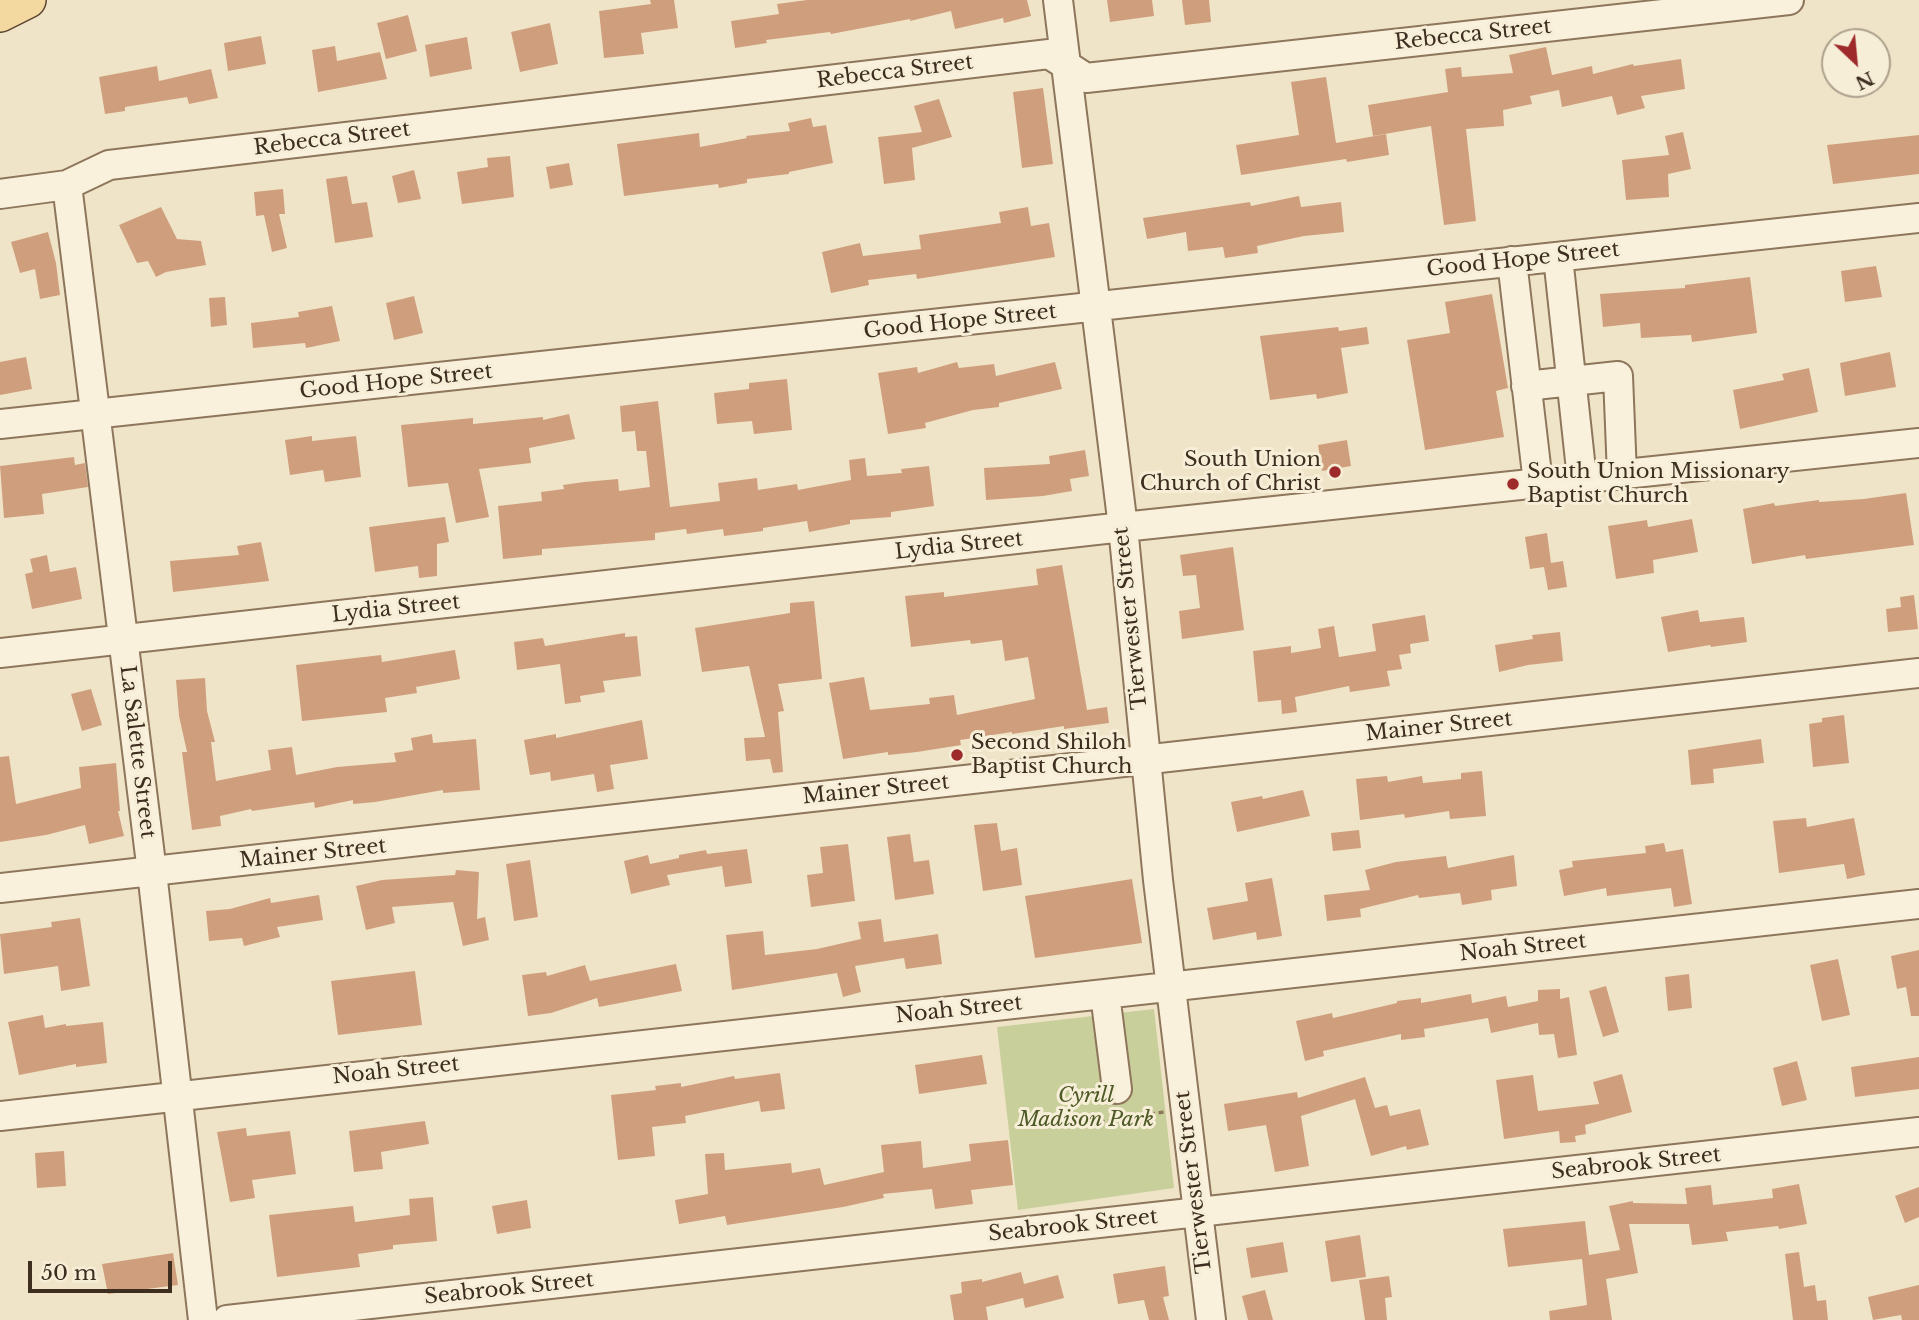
<!DOCTYPE html>
<style>
body{margin:0}
#map{position:relative;width:1919px;height:1320px;overflow:hidden;background:#f0e4c8;font-family:"Libre Baskerville",serif}
canvas{display:block}
.north{position:absolute;left:1821px;top:28px;width:70px;height:70px;box-sizing:border-box;background:#f7eed8;border:2px solid #ada18e;border-radius:50%;rotate:154deg;font-size:19px;font-weight:700;line-height:28px;text-align:center;color:#3d2e20}
.north::after{content:'';display:block;margin:auto;width:24px;height:32px;background:#9e2a2b;clip-path:polygon(50% 0,100% 100%,50% 72%,0 100%)}
.scale{position:absolute;left:28px;top:1261px;width:144px;height:32px;box-sizing:border-box;border:4px solid #3d2e20;border-top:0;padding-left:9px;font-size:21px;line-height:24px;white-space:nowrap;color:#3d2e20;-webkit-text-stroke:5px #f7eed8;paint-order:stroke}
</style>
<div id="map">
<canvas width="1919" height="1320"></canvas>
<div class="north">N</div>
<div class="scale">50 m</div>
</div>
<script>
const ctx = document.querySelector('canvas').getContext('2d');
ctx.lineJoin = 'round';
function fillPath(path, color) { ctx.fillStyle = color; ctx.fill(path, 'evenodd'); }
const shape = rows => new Path2D(rows.map(r => 'M' + r).join(''));
function strokePath(path, color, width, dash) { ctx.strokeStyle = color; ctx.lineWidth = width; ctx.lineCap = dash ? 'butt' : 'round'; ctx.setLineDash(dash || []); ctx.stroke(path); }
function drawText(font, color, halo, rows, align = 'center') {
  ctx.font = font + ' "Libre Baskerville",serif'; ctx.lineWidth = 6; ctx.setLineDash([]); ctx.textBaseline = 'middle'; ctx.strokeStyle = halo; ctx.fillStyle = color; for (const [text, x, y, turn = 0] of rows) {
    ctx.save(); ctx.translate(x, y); ctx.rotate((+turn || 0) * Math.PI / 180); ctx.textAlign = isNaN(turn) ? turn : align; if (halo) ctx.strokeText(text, 0, 0); ctx.fillText(text, 0, 0); ctx.restore();
  }
}
fillPath(shape([
 [1154,1009,1174,1188,1018,1210,997,1027]
]), '#c9cf9b');
fillPath(shape([
 [650,0,674,0,678,28,641,33,644,54,604,58,599,11,651,4],
 [807,0,1027,0,1031,16,1004,23,1003,18,955,29,951,11,910,21,910,19,831,34,830,32,766,40,767,43,735,48,731,21,779,14,777,4],
 [1107,0,1152,0,1154,16,1110,22],
 [1182,0,1209,0,1211,22,1185,25],
 [408,15,417,51,386,59,377,23],
 [550,23,558,64,520,72,511,32],
 [261,36,266,64,228,71,224,43],
 [467,37,472,69,430,77,425,45],
 [335,46,337,61,380,52,387,79,318,92,312,50],
 [1546,47,1552,75,1592,66,1593,74,1633,64,1634,66,1681,59,1685,89,1641,96,1645,108,1617,115,1612,96,1562,107,1559,90,1530,96,1532,104,1503,110,1504,126,1466,129,1476,221,1444,225,1431,126,1373,136,1368,105,1448,92,1445,69,1461,67,1462,77,1513,73,1509,55],
 [157,66,159,81,211,69,218,98,189,104,187,97,125,107,125,111,105,114,99,77],
 [1326,77,1336,143,1386,134,1389,155,1347,162,1346,159,1241,175,1236,145,1299,135,1291,82],
 [1043,88,1053,164,1022,168,1013,92],
 [939,99,952,137,912,148,915,180,884,184,878,137,922,132,914,106],
 [811,118,813,127,826,125,833,163,789,172,789,174,747,179,747,183,719,188,718,184,624,196,617,144,699,133,700,147,747,138,746,136,790,131,788,123],
 [1683,132,1691,169,1668,174,1669,197,1626,200,1622,160,1669,155,1665,136],
 [1919,135,1919,174,1833,184,1827,145],
 [510,156,514,197,462,204,457,172,488,167,487,158],
 [569,163,573,185,550,189,546,167],
 [414,170,421,199,398,203,392,176],
 [347,176,352,204,367,202,373,237,335,243,326,179],
 [283,189,285,214,279,214,287,248,272,252,264,215,256,216,254,192],
 [1299,196,1301,207,1341,202,1344,232,1304,236,1257,246,1258,253,1225,258,1223,247,1188,251,1186,232,1147,239,1143,218,1250,202,1251,206],
 [161,207,177,239,201,241,206,265,166,272,156,277,148,261,137,263,119,225],
 [1028,207,1031,226,1049,223,1055,257,917,279,916,274,868,280,869,285,831,293,822,252,860,243,863,256,921,249,919,235,1001,223,999,212],
 [48,232,56,263,60,295,40,299,35,269,20,273,11,242],
 [1876,266,1882,297,1845,302,1841,271],
 [1750,277,1757,333,1692,342,1691,335,1641,338,1640,323,1603,327,1600,294,1685,288,1685,285],
 [1492,294,1508,388,1496,391,1504,437,1425,450,1407,340,1450,333,1445,302],
 [414,296,423,333,394,340,386,303],
 [225,297,227,325,211,327,209,298],
 [332,306,340,341,306,348,305,343,253,348,251,323,299,317,298,312],
 [1338,327,1339,331,1367,327,1369,344,1341,348,1348,393,1317,399,1316,394,1270,400,1260,336],
 [1890,352,1896,387,1845,396,1840,363],
 [26,357,32,389,0,395,0,362],
 [957,362,959,368,994,364,996,376,1055,362,1062,389,999,403,999,407,973,410,925,423,926,428,888,434,878,373,917,367,918,373],
 [1809,368,1818,412,1740,429,1733,390,1784,380,1782,374],
 [787,379,792,430,754,434,752,421,717,424,714,393,749,389,749,383],
 [658,401,670,507,720,501,718,483,757,478,758,490,797,484,798,490,851,480,849,460,865,458,867,476,902,473,901,469,929,466,934,506,891,512,891,517,850,520,850,524,809,532,807,521,763,528,763,531,724,536,723,529,687,534,686,529,655,533,655,540,542,549,542,555,503,559,498,506,542,501,541,492,564,489,563,485,584,482,618,479,619,491,650,487,646,451,637,451,635,431,622,432,620,406],
 [569,414,575,439,529,448,531,463,479,469,489,517,456,523,448,483,408,487,401,425,473,418,473,424,543,417,543,420],
 [312,436,312,441,356,436,361,477,325,482,323,470,290,475,285,440],
 [1347,440,1351,466,1322,471,1318,445],
 [1085,450,1089,476,1070,479,1072,491,1043,496,986,500,984,468,1050,464,1049,456],
 [74,457,75,465,85,463,88,487,42,494,44,514,4,518,0,466],
 [1906,493,1914,545,1806,559,1805,555,1752,564,1743,509,1774,503,1775,506,1819,500,1819,502,1864,499],
 [445,517,449,542,437,544,437,576,419,578,418,566,375,572,369,527],
 [1692,519,1698,552,1653,560,1654,573,1616,579,1608,526,1647,520,1648,527],
 [1547,533,1551,563,1563,561,1567,587,1548,590,1544,567,1530,569,1525,537],
 [261,542,269,581,173,592,170,561,239,555,237,546],
 [1233,547,1244,630,1182,639,1179,611,1200,608,1196,575,1183,576,1180,555],
 [47,555,50,572,76,567,82,599,32,609,25,574,33,572,30,559],
 [1062,565,1087,710,1107,707,1109,723,1064,729,1064,726,1012,734,1012,732,960,740,961,745,917,752,888,755,888,752,843,759,829,683,864,677,870,710,930,704,929,698,954,695,957,715,1035,699,1028,657,1005,661,1002,640,971,644,970,640,911,647,905,596,944,592,944,597,1038,585,1036,569],
 [1914,595,1918,629,1888,632,1886,609,1901,607,1900,597],
 [814,601,822,679,778,684,784,711,778,712,783,772,773,773,770,759,746,761,744,738,765,737,749,666,702,672,695,628,790,613,790,603],
 [1698,610,1700,622,1744,617,1747,642,1711,647,1710,645,1668,652,1661,617],
 [1425,615,1429,641,1410,644,1411,653,1399,655,1402,669,1387,671,1390,686,1350,692,1349,686,1295,697,1297,712,1282,714,1281,700,1258,702,1253,651,1291,646,1291,653,1321,648,1318,629,1334,626,1339,657,1376,651,1372,624],
 [1560,632,1563,661,1528,665,1499,672,1495,645,1533,639,1532,635],
 [625,633,625,637,637,636,641,676,603,681,605,692,580,696,581,702,565,704,560,664,517,670,514,642,543,638,545,646],
 [455,650,460,679,416,687,417,693,385,698,387,712,302,721,296,665,381,655,382,662],
 [205,678,207,711,215,742,211,742,216,781,271,770,268,750,292,747,296,775,337,767,396,762,394,753,413,750,411,738,432,734,433,743,476,739,480,790,443,793,443,790,375,802,353,804,353,800,315,808,314,802,252,811,251,809,220,816,221,826,192,830,182,752,187,752,179,716,176,680],
 [91,689,102,725,82,731,71,694],
 [1844,715,1849,763,1813,767,1809,724,1822,722,1822,718],
 [642,720,648,759,610,765,614,789,597,792,594,774,551,781,550,772,530,775,524,740,556,734,556,738],
 [1761,739,1764,763,1713,769,1714,783,1691,785,1688,750],
 [9,756,16,804,81,788,79,767,116,763,120,811,118,811,124,836,89,844,85,825,46,835,0,842,0,757],
 [1482,771,1486,816,1450,819,1449,811,1405,818,1404,814,1360,820,1356,779,1387,776,1388,782,1422,776,1423,783,1461,779,1461,773],
 [1303,790,1310,816,1237,832,1231,802,1262,796,1263,799],
 [1806,818,1807,827,1854,818,1865,875,1847,879,1844,864,1779,873,1773,821],
 [997,823,1001,851,1017,848,1022,885,983,891,974,825],
 [1359,830,1361,848,1333,851,1331,833],
 [910,834,914,862,929,860,934,894,895,900,887,837],
 [1664,843,1666,852,1683,849,1692,904,1674,907,1671,888,1607,896,1606,888,1564,896,1559,870,1573,867,1572,861,1646,853,1645,846],
 [848,844,855,901,811,907,807,875,823,873,820,847],
 [747,849,752,883,725,887,722,866,667,875,670,885,631,894,624,861,648,855,650,864,679,858,679,855,706,850,707,854],
 [1514,855,1517,886,1491,890,1492,900,1462,905,1460,893,1419,898,1418,895,1360,909,1361,917,1327,921,1324,895,1370,890,1365,870,1396,862,1446,856,1448,868],
 [530,860,538,917,514,921,506,864],
 [456,870,479,872,477,919,485,917,489,940,463,946,453,902,392,907,395,923,366,930,356,886,382,880,455,875],
 [1272,878,1282,936,1257,940,1256,932,1213,940,1207,908,1248,901,1245,883],
 [1132,879,1142,943,1035,958,1025,896],
 [319,895,323,920,277,927,280,937,244,946,242,938,209,941,206,911,230,909,270,898,271,903],
 [80,918,90,986,61,991,58,966,4,974,0,934,52,927,51,922],
 [881,919,884,942,938,934,942,964,906,969,904,958,855,966,861,992,843,997,837,973,732,990,726,935,763,931,765,955,817,949,861,939,858,922],
 [1919,950,1919,1016,1911,1016,1906,987,1897,989,1891,956],
 [1838,959,1850,1015,1822,1021,1810,965],
 [676,964,682,991,599,1007,597,998,551,1013,528,1016,522,975,546,972,547,976,585,965,590,981],
 [415,971,422,1025,338,1035,331,981],
 [1689,974,1692,1008,1668,1011,1665,977],
 [1606,986,1619,1032,1603,1037,1589,991],
 [1560,989,1560,999,1569,997,1577,1055,1558,1058,1554,1034,1539,1035,1538,1023,1491,1033,1488,1018,1424,1029,1425,1037,1401,1040,1401,1034,1323,1051,1324,1056,1305,1061,1296,1021,1332,1013,1333,1018,1397,1003,1397,1001,1421,998,1421,1003,1471,994,1472,1003,1506,996,1508,1007,1538,1001,1538,990],
 [43,1015,45,1028,66,1024,66,1026,103,1022,107,1063,76,1067,76,1064,19,1075,8,1022],
 [982,1055,987,1084,919,1094,915,1065],
 [1919,1057,1919,1089,1855,1097,1851,1067],
 [1797,1061,1807,1100,1782,1106,1773,1068],
 [780,1073,785,1109,761,1112,759,1101,685,1116,686,1123,652,1127,655,1156,618,1160,611,1095,656,1090,655,1086,681,1083,681,1087,734,1076,735,1079],
 [1622,1074,1632,1112,1585,1125,1586,1134,1575,1136,1576,1142,1560,1143,1559,1131,1504,1139,1496,1080,1533,1075,1538,1111,1599,1104,1593,1082],
 [1365,1077,1375,1108,1387,1105,1390,1116,1420,1109,1429,1145,1407,1150,1406,1146,1371,1156,1355,1099,1301,1116,1309,1166,1275,1172,1266,1125,1228,1131,1224,1104,1297,1092,1298,1098],
 [425,1121,429,1144,381,1152,383,1169,354,1172,349,1131],
 [246,1128,247,1136,290,1131,296,1174,252,1180,255,1198,230,1202,217,1132],
 [1008,1140,1013,1185,971,1190,973,1204,935,1209,932,1189,883,1194,884,1198,843,1207,727,1225,725,1216,679,1224,675,1200,708,1194,705,1154,724,1153,725,1170,791,1163,792,1173,820,1168,824,1185,884,1172,881,1145,921,1141,923,1168,971,1161,969,1144],
 [64,1151,66,1186,37,1188,35,1153],
 [1799,1184,1807,1224,1779,1229,1778,1226,1726,1232,1728,1241,1692,1245,1689,1224,1629,1224,1638,1273,1606,1279,1612,1320,1550,1320,1549,1311,1587,1305,1582,1259,1508,1267,1503,1229,1585,1221,1589,1255,1620,1250,1609,1206,1633,1201,1633,1203,1687,1204,1685,1188,1711,1185,1713,1205,1773,1198,1772,1189],
 [1919,1187,1919,1217,1905,1223,1895,1196],
 [433,1197,437,1241,393,1245,393,1249,358,1254,360,1267,277,1277,269,1215,353,1206,355,1222,410,1215,409,1199],
 [527,1200,531,1228,497,1234,492,1206],
 [1360,1235,1366,1277,1331,1282,1325,1241],
 [1283,1242,1288,1272,1251,1278,1246,1248],
 [1799,1252,1804,1287,1815,1285,1817,1301,1826,1300,1828,1320,1793,1320,1785,1254],
 [173,1253,178,1285,108,1294,102,1264],
 [1165,1266,1169,1296,1163,1297,1169,1320,1149,1320,1144,1300,1118,1304,1113,1274],
 [1021,1272,1024,1284,1058,1275,1064,1298,1025,1308,1023,1298,986,1307,988,1320,954,1320,950,1295,962,1293,961,1282,982,1279,982,1282],
 [1389,1276,1392,1297,1385,1298,1387,1320,1365,1320,1359,1280],
 [1919,1285,1919,1320,1902,1320,1901,1315,1873,1320,1868,1297],
 [1265,1290,1273,1320,1248,1320,1242,1296]
]), '#cf9f7d');
const minor = shape([
 [1058,0,1123,527,1158,880,1211,1320],
 [67,185,152,872,203,1320],
 [0,194,67,185,109,165,1049,54,1086,78,1789,0],
 [1558,257,1582,479],
 [1512,261,1538,483],
 [1526,386,1618,376,1622,475],
 [0,424,1919,218],
 [0,653,1123,527,1919,443],
 [0,888,1919,673],
 [1105,994,1117,1089],
 [0,1116,1919,904],
 [227,1320,1919,1132]
]);
const major = shape([
 [0,14,28,0]
]);
strokePath(minor, '#8d765c', 32);
strokePath(major, '#5b4430', 38);
strokePath(shape([
 [1083,1125,1164,1112]
]), '#8d765c', 3.5, [5, 3.5]);
strokePath(minor, '#faf1dc', 28);
strokePath(major, '#f3d9a0', 35);
for (const [x, y, r, color] of [
 [1335,472,7,"#9e2a2b"],
 [1513,484,7,"#9e2a2b"],
 [957,755,7,"#9e2a2b"]
]) { const dot = new Path2D(); dot.arc(x, y, r, 0, 2 * Math.PI); ctx.fillStyle = color; ctx.fill(dot); strokePath(dot, '#f7eed8', 2.5); }
drawText('21px', '#3d2e20', '#f7eed8', [
 ["Rebecca Street",1473,35,-6],
 ["Rebecca Street",895,72,-7],
 ["Rebecca Street",332,139,-7],
 ["Good Hope Street",1523,260,-6],
 ["Good Hope Street",960,322,-6],
 ["Good Hope Street",396,382,-6],
 ["Lydia Street",959,546,-6],
 ["Lydia Street",396,609,-6],
 ["Tierwester Street",1131,618,-96],
 ["Mainer Street",1439,727,-6],
 ["La Salette Street",137,752,83],
 ["Mainer Street",876,790,-6],
 ["Mainer Street",313,854,-6],
 ["Noah Street",1523,948,-6],
 ["Noah Street",959,1010,-6],
 ["Noah Street",396,1071,-6],
 ["Seabrook Street",1636,1164,-6],
 ["Tierwester Street",1194,1182,-97],
 ["Seabrook Street",1073,1226,-6],
 ["Seabrook Street",509,1289,-6]
]);
drawText('21px', '#3d2e20', '#f7eed8', [
 ["South Union",1321,460,"right"],
 ["Church of Christ",1321,484,"right"],
 ["South Union Missionary",1527,472],
 ["Baptist Church",1527,496],
 ["Second Shiloh",971,743],
 ["Baptist Church",971,767]
], 'left');
drawText('italic 21px', '#4d5a26', '#f7eed8', [
 ["Cyrill",1086,1096],
 ["Madison Park",1086,1120]
]);
</script>
